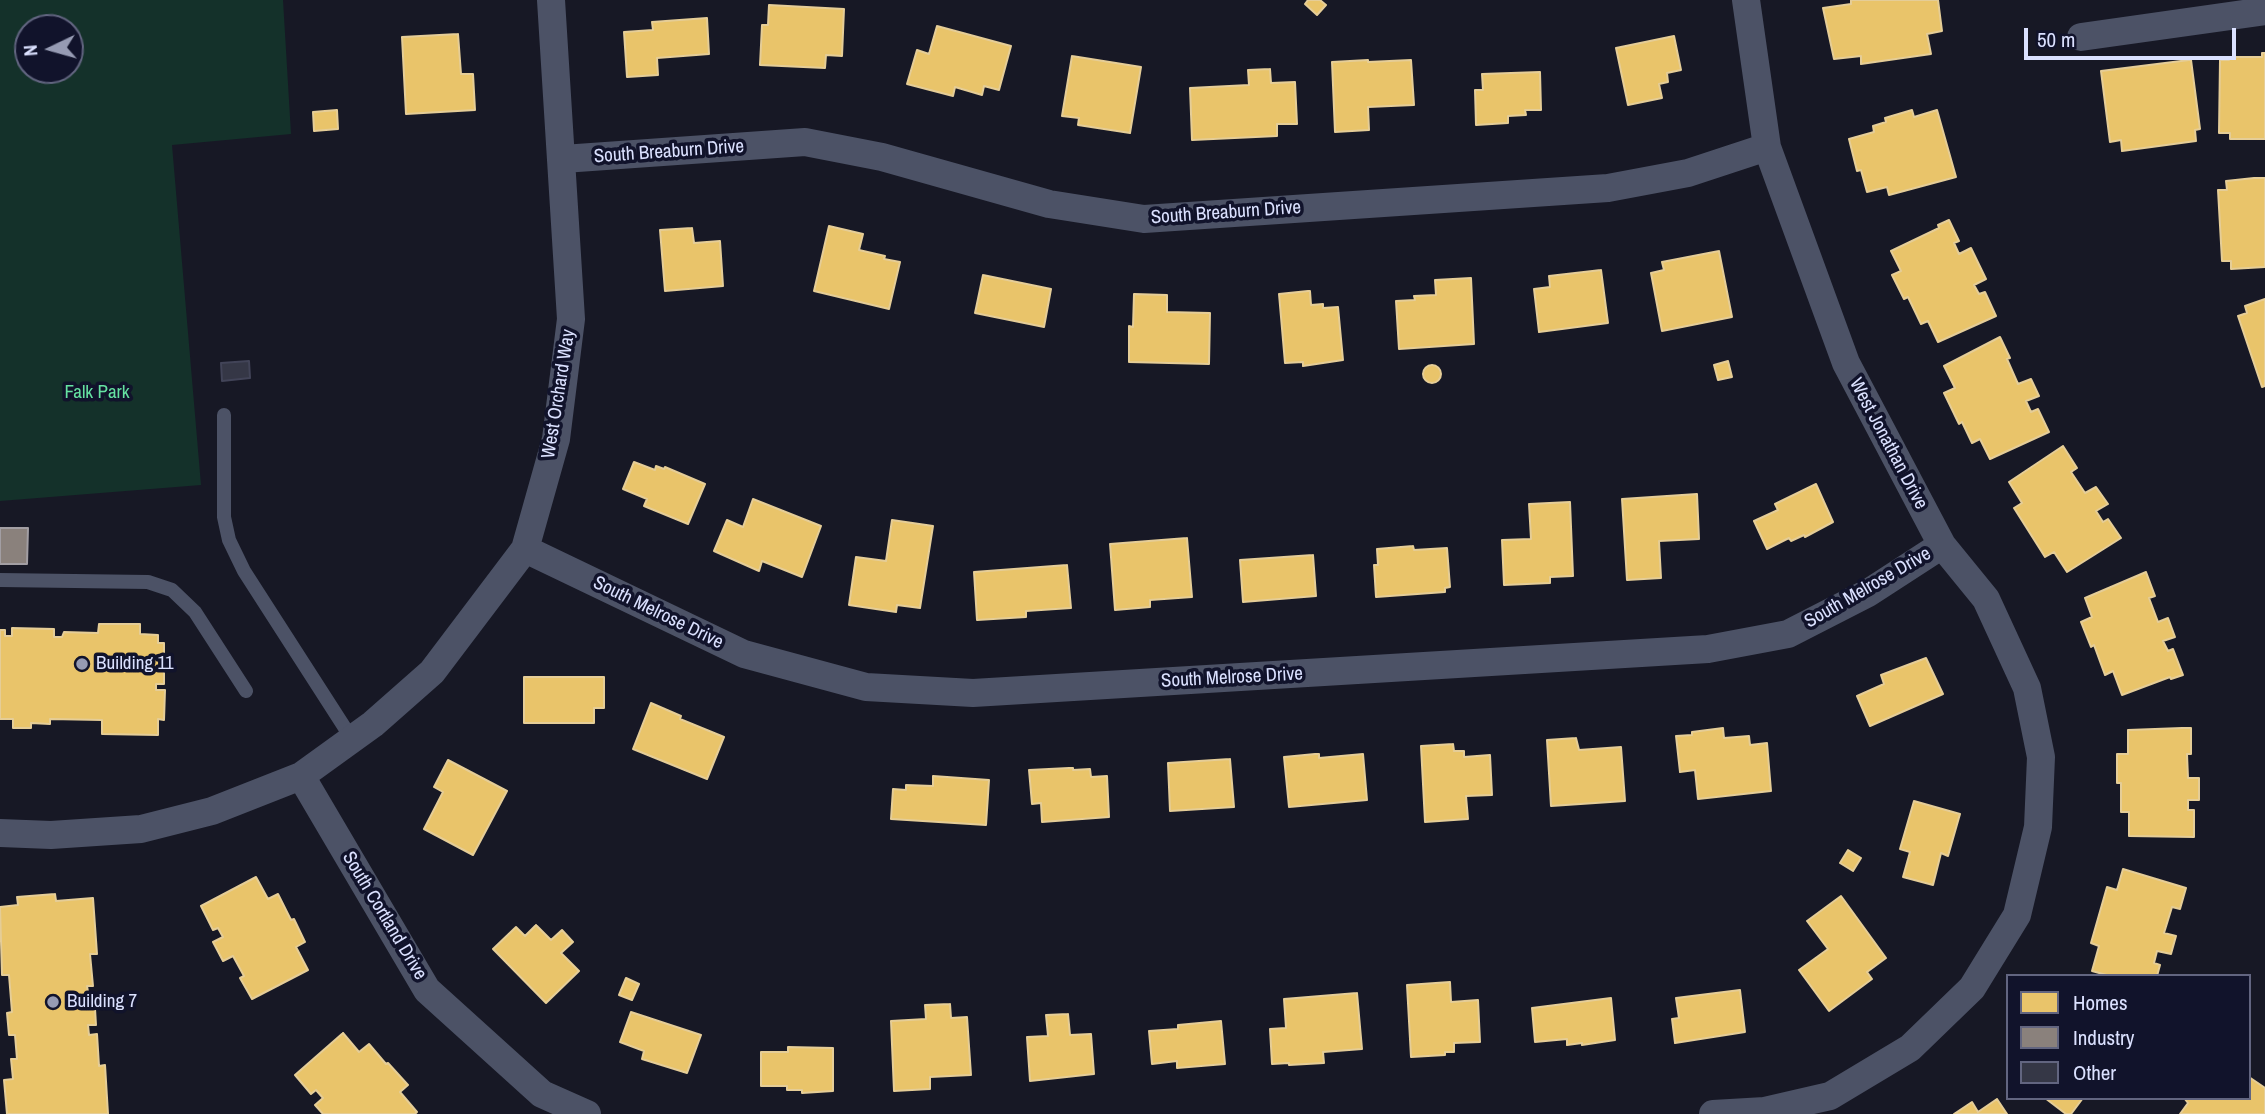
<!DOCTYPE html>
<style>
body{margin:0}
#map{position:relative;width:2265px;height:1114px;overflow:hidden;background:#171825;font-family:"Archivo Narrow",sans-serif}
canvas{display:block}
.legend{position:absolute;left:2006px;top:974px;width:245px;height:126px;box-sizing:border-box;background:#11132b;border:2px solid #626580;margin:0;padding:9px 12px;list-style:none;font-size:21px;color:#dbe1ff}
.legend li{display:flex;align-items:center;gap:14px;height:35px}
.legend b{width:35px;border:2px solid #626580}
.north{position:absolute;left:14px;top:14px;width:70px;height:70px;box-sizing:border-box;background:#11132b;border:2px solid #626580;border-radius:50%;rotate:265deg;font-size:19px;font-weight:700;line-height:28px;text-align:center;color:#dbe1ff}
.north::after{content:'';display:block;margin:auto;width:24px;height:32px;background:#969bb3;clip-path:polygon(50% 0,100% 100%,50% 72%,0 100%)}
.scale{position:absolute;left:2024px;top:28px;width:212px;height:32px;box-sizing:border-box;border:4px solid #dbe1ff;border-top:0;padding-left:9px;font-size:21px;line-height:24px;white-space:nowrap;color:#dbe1ff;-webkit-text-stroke:5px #11132b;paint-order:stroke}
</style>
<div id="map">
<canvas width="2265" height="1114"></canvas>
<ul class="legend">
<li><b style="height:19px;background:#e9c46a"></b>Homes</li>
<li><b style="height:19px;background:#8a817c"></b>Industry</li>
<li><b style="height:19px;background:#353746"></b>Other</li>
</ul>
<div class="north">N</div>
<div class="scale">50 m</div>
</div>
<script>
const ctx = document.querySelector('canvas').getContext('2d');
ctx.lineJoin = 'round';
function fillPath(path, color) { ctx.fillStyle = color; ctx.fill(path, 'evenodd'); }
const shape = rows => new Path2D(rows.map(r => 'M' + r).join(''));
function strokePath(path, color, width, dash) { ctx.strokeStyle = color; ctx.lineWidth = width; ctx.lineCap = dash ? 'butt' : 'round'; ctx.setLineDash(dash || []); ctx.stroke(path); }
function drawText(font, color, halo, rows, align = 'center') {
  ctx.font = font + ' "Archivo Narrow",sans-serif'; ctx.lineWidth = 7; ctx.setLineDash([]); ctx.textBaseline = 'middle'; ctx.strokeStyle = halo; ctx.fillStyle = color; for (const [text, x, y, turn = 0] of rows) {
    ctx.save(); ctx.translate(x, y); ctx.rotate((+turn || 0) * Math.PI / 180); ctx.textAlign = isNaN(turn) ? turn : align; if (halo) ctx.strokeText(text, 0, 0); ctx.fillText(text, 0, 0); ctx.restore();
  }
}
fillPath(shape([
 [0,0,283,0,291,134,172,145,201,485,0,501],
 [28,28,70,28,70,70,28,70]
]), '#14312a');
const homes = shape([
 [1308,0,1320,0,1326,5,1317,15,1305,4,1308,0],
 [1851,0,1938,0,1942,31,1927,34,1931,54,1861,64,1861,56,1834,59,1823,8,1851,4,1851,0],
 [769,5,844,9,842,56,826,55,825,68,760,65,762,25,768,25,769,5],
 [707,18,709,54,657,58,658,75,627,77,624,32,653,30,652,22,707,18],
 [937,26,1011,46,999,90,984,86,982,95,955,87,953,96,907,84,917,50,929,54,937,26],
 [458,34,461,74,473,74,475,110,406,114,402,37,458,34],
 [1674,36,1681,70,1667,73,1668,82,1659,84,1662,98,1628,105,1616,48,1674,36],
 [2262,53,2265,53,2265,139,2230,139,2230,133,2219,133,2220,60,2229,60,2230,57,2262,57,2262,53],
 [1072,56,1141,67,1130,133,1078,125,1079,118,1062,116,1072,56],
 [1368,60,1368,62,1411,60,1414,105,1368,107,1369,130,1335,132,1332,62,1368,60],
 [2189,60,2191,60,2200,129,2195,130,2196,141,2122,151,2121,140,2110,142,2101,71,2189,60],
 [1270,69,1271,83,1295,82,1297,124,1277,124,1277,136,1192,140,1190,88,1249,85,1248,70,1270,69],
 [1540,72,1541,110,1525,110,1526,115,1508,116,1508,123,1476,125,1475,90,1483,90,1482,74,1540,72],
 [337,110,338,129,314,131,313,112,337,110],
 [1912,110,1914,117,1937,110,1956,177,1889,195,1887,187,1867,192,1861,170,1857,171,1849,139,1874,132,1873,126,1886,122,1885,118,1912,110],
 [2254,178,2265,178,2265,267,2231,269,2231,261,2222,261,2218,190,2227,190,2226,181,2254,178],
 [1949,220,1959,241,1954,243,1959,254,1971,248,1986,279,1974,285,1979,294,1985,292,1996,316,1938,342,1928,321,1921,324,1908,297,1904,299,1892,275,1901,271,1891,251,1939,228,1938,225,1949,220],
 [829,226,863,234,859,250,885,256,884,259,900,262,889,309,814,291,829,226],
 [692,228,694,243,720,241,723,286,665,291,660,230,692,228],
 [1719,251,1732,317,1662,331,1651,273,1664,270,1662,262,1719,251],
 [1601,270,1608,323,1539,332,1534,289,1550,287,1549,276,1601,270],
 [983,275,1051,289,1044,327,975,313,983,275],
 [1471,278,1474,344,1399,349,1396,301,1415,300,1414,296,1436,295,1435,280,1471,278],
 [1308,291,1310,291,1311,305,1323,304,1323,308,1338,307,1343,360,1303,366,1303,362,1285,363,1279,294,1308,291],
 [1134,294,1167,295,1167,312,1210,313,1209,364,1129,362,1129,326,1133,327,1134,294],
 [2265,299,2265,386,2262,387,2238,316,2247,313,2245,306,2265,299],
 [2000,337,2010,358,2007,359,2018,384,2031,379,2039,396,2026,401,2031,412,2038,409,2049,432,1990,459,1980,439,1972,443,1962,422,1959,424,1944,393,1955,388,1944,366,2000,337],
 [1728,361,1732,377,1718,380,1714,365,1728,361],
 '1423 374a9 9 0 1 1 18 0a9 9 0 1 1-18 0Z',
 [2063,446,2077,468,2071,472,2085,493,2096,487,2108,504,2096,511,2103,522,2108,519,2121,538,2067,572,2054,552,2045,557,2014,508,2022,503,2009,482,2063,446],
 [634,462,655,470,656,466,664,469,665,467,705,484,688,524,644,506,647,499,623,489,634,462],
 [1816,484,1833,522,1805,537,1804,535,1791,541,1789,538,1767,549,1754,521,1778,510,1775,504,1816,484],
 [1697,494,1699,539,1659,541,1661,578,1627,580,1622,499,1697,494],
 [753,499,821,526,802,577,762,561,759,571,714,551,727,520,743,527,753,499],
 [1570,502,1573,576,1550,577,1550,583,1504,585,1502,540,1531,539,1529,504,1570,502],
 [892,520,933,526,920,608,897,605,896,612,849,605,856,557,886,561,892,520],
 [1187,538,1192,597,1150,600,1150,607,1115,610,1110,544,1187,538],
 [1413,546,1414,550,1447,548,1450,587,1445,588,1445,592,1376,597,1374,565,1378,565,1377,549,1413,546],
 [1313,555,1316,596,1243,602,1240,560,1313,555],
 [1067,565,1071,608,1026,611,1026,617,977,620,974,572,1067,565],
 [2146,572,2155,596,2149,598,2158,622,2168,618,2175,637,2163,641,2168,651,2173,649,2183,675,2171,679,2170,677,2122,695,2113,671,2105,675,2094,645,2091,647,2081,622,2092,617,2085,598,2146,572],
 [99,624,140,624,140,634,158,635,158,643,164,643,164,684,156,684,156,690,165,690,164,720,158,719,158,735,102,734,102,720,50,719,50,724,31,723,31,728,13,728,13,719,0,719,0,630,5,630,5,636,12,636,12,628,54,629,54,637,62,637,64,632,98,633,99,624],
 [1926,658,1943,694,1870,726,1857,696,1884,684,1881,675,1926,658],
 [524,677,604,677,604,708,594,708,594,723,524,723,524,677],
 [651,703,681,716,680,719,724,737,707,779,633,749,651,703],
 [1723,728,1724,738,1749,736,1750,745,1767,743,1771,791,1698,799,1695,770,1680,772,1676,736,1692,735,1692,732,1723,728],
 [2182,728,2191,728,2191,754,2187,754,2188,778,2199,778,2199,800,2188,800,2188,810,2194,810,2194,837,2129,836,2129,812,2121,812,2121,783,2117,783,2117,754,2128,754,2128,730,2182,728],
 [1576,738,1579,750,1621,747,1625,801,1551,806,1547,740,1576,738],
 [1453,744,1454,751,1464,751,1464,757,1490,755,1492,795,1466,796,1468,819,1425,822,1421,746,1453,744],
 [1315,754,1319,754,1319,758,1363,754,1367,800,1289,807,1284,757,1315,754],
 [1230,759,1234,807,1170,811,1168,763,1230,759],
 [448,760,507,791,473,855,424,829,443,792,434,787,448,760],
 [1069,768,1073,768,1073,770,1090,769,1091,777,1107,776,1109,817,1042,822,1041,803,1032,804,1029,770,1069,768],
 [933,776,989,780,986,825,891,819,893,789,906,790,906,785,933,786,933,776],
 [1914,801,1960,814,1948,856,1941,853,1933,885,1903,877,1910,852,1900,849,1914,801],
 [1848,850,1861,858,1853,871,1840,863,1848,850],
 [2123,869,2186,888,2180,909,2172,907,2164,933,2176,936,2171,954,2157,951,2154,963,2160,965,2157,976,2110,976,2092,971,2099,946,2091,943,2107,887,2117,890,2123,869],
 [256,877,268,899,278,894,291,920,294,919,305,942,296,947,308,970,252,999,240,978,244,976,233,956,223,961,213,942,223,937,218,928,213,930,201,906,256,877],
 [55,894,56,901,93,898,97,954,90,954,93,986,87,986,88,992,94,992,96,1025,88,1025,89,1035,97,1034,99,1066,105,1065,108,1114,7,1114,4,1080,13,1079,11,1059,17,1059,15,1035,9,1035,7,1013,12,1012,9,975,2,975,0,907,18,905,17,897,55,894],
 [1841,896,1886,958,1867,972,1872,979,1829,1011,1799,970,1828,949,1807,921,1841,896],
 [536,925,551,940,562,930,573,942,561,953,579,971,546,1003,493,949,516,927,525,936,536,925],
 [626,978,639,984,632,1000,619,995,626,978],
 [1450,982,1451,1002,1478,1000,1480,1042,1454,1043,1454,1052,1445,1052,1445,1055,1411,1057,1407,985,1450,982],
 [1740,990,1745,1032,1675,1043,1672,1019,1679,1018,1676,998,1740,990],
 [1357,993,1362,1049,1323,1052,1324,1063,1289,1065,1289,1063,1272,1064,1270,1029,1286,1028,1284,999,1357,993],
 [1611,998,1615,1040,1582,1045,1582,1043,1567,1045,1567,1039,1535,1042,1532,1008,1611,998],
 [950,1004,951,1018,967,1017,971,1075,930,1077,930,1089,894,1091,891,1021,926,1019,925,1005,950,1004],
 [631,1012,701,1035,687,1073,642,1059,644,1051,620,1042,631,1012],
 [1068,1014,1070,1035,1091,1034,1094,1074,1030,1081,1027,1037,1048,1036,1046,1015,1068,1014],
 [1221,1021,1225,1064,1177,1068,1177,1061,1152,1064,1149,1031,1178,1029,1178,1025,1221,1021],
 [343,1033,359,1052,369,1044,386,1064,388,1063,408,1085,400,1092,417,1112,415,1114,323,1114,315,1105,323,1098,316,1090,311,1094,295,1075,343,1033],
 [788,1047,833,1048,833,1091,802,1093,802,1090,787,1090,787,1086,761,1086,761,1052,788,1052,788,1047],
 [2249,1077,2265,1088,2265,1114,2180,1114,2188,1103,2184,1098,2249,1098,2249,1077],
 [2045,1098,2083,1098,2071,1114,2066,1114,2045,1098],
 [1997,1099,2007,1114,1954,1114,1972,1102,1978,1112,1997,1099]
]);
fillPath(homes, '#e9c46a');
strokePath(homes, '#e5cd97', 2);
const industry = shape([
 [0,528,28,528,27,564,0,564,0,528]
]);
fillPath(industry, '#8a817c');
strokePath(industry, '#a29ea3', 2);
const building = shape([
 [249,361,250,378,222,381,221,363,249,361]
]);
fillPath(building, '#353746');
strokePath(building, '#424458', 2);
strokePath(shape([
 [224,415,224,517,229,540,244,571,352,739],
 [0,580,148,582,172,590,195,612,246,691]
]), '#4c5266', 14);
strokePath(shape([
 [2081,37,2265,11],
 [563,159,805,142,882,157,1049,204,1144,219,1608,188,1688,173,1767,147],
 [525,549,744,654,866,687,973,693,1708,649,1788,634,1868,593,1942,545],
 [301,776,427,990,542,1094,587,1114],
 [0,833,51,835,141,829,212,811,301,776,373,724,432,672,525,549,556,439,571,319,551,0],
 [1713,1114,1765,1111,1830,1096,1910,1048,1972,988,2017,915,2038,827,2041,757,2027,688,1986,599,1942,545,1846,363,1767,147,1746,0]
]), '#4c5266', 28);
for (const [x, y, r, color] of [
 [82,664,7,"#969bb3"],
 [53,1002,7,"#969bb3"]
]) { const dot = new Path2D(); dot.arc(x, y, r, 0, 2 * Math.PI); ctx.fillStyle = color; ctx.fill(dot); strokePath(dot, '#11132b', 2.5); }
drawText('19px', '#dbe1ff', '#11132b', [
 ["South Breaburn Drive",669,152,-4],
 ["South Breaburn Drive",1226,213,-4],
 ["West Orchard Way",559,394,-81],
 ["West Jonathan Drive",1888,444,62],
 ["South Melrose Drive",1868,588,-30],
 ["South Melrose Drive",658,613,26],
 ["South Melrose Drive",1232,678,-3],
 ["South Cortland Drive",384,916,59]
]);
drawText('19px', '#65e2a1', '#11132b', [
 ["Falk Park",97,393]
]);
drawText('19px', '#dbe1ff', '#11132b', [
 ["Building 11",96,664],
 ["Building 7",67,1002]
], 'left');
</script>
